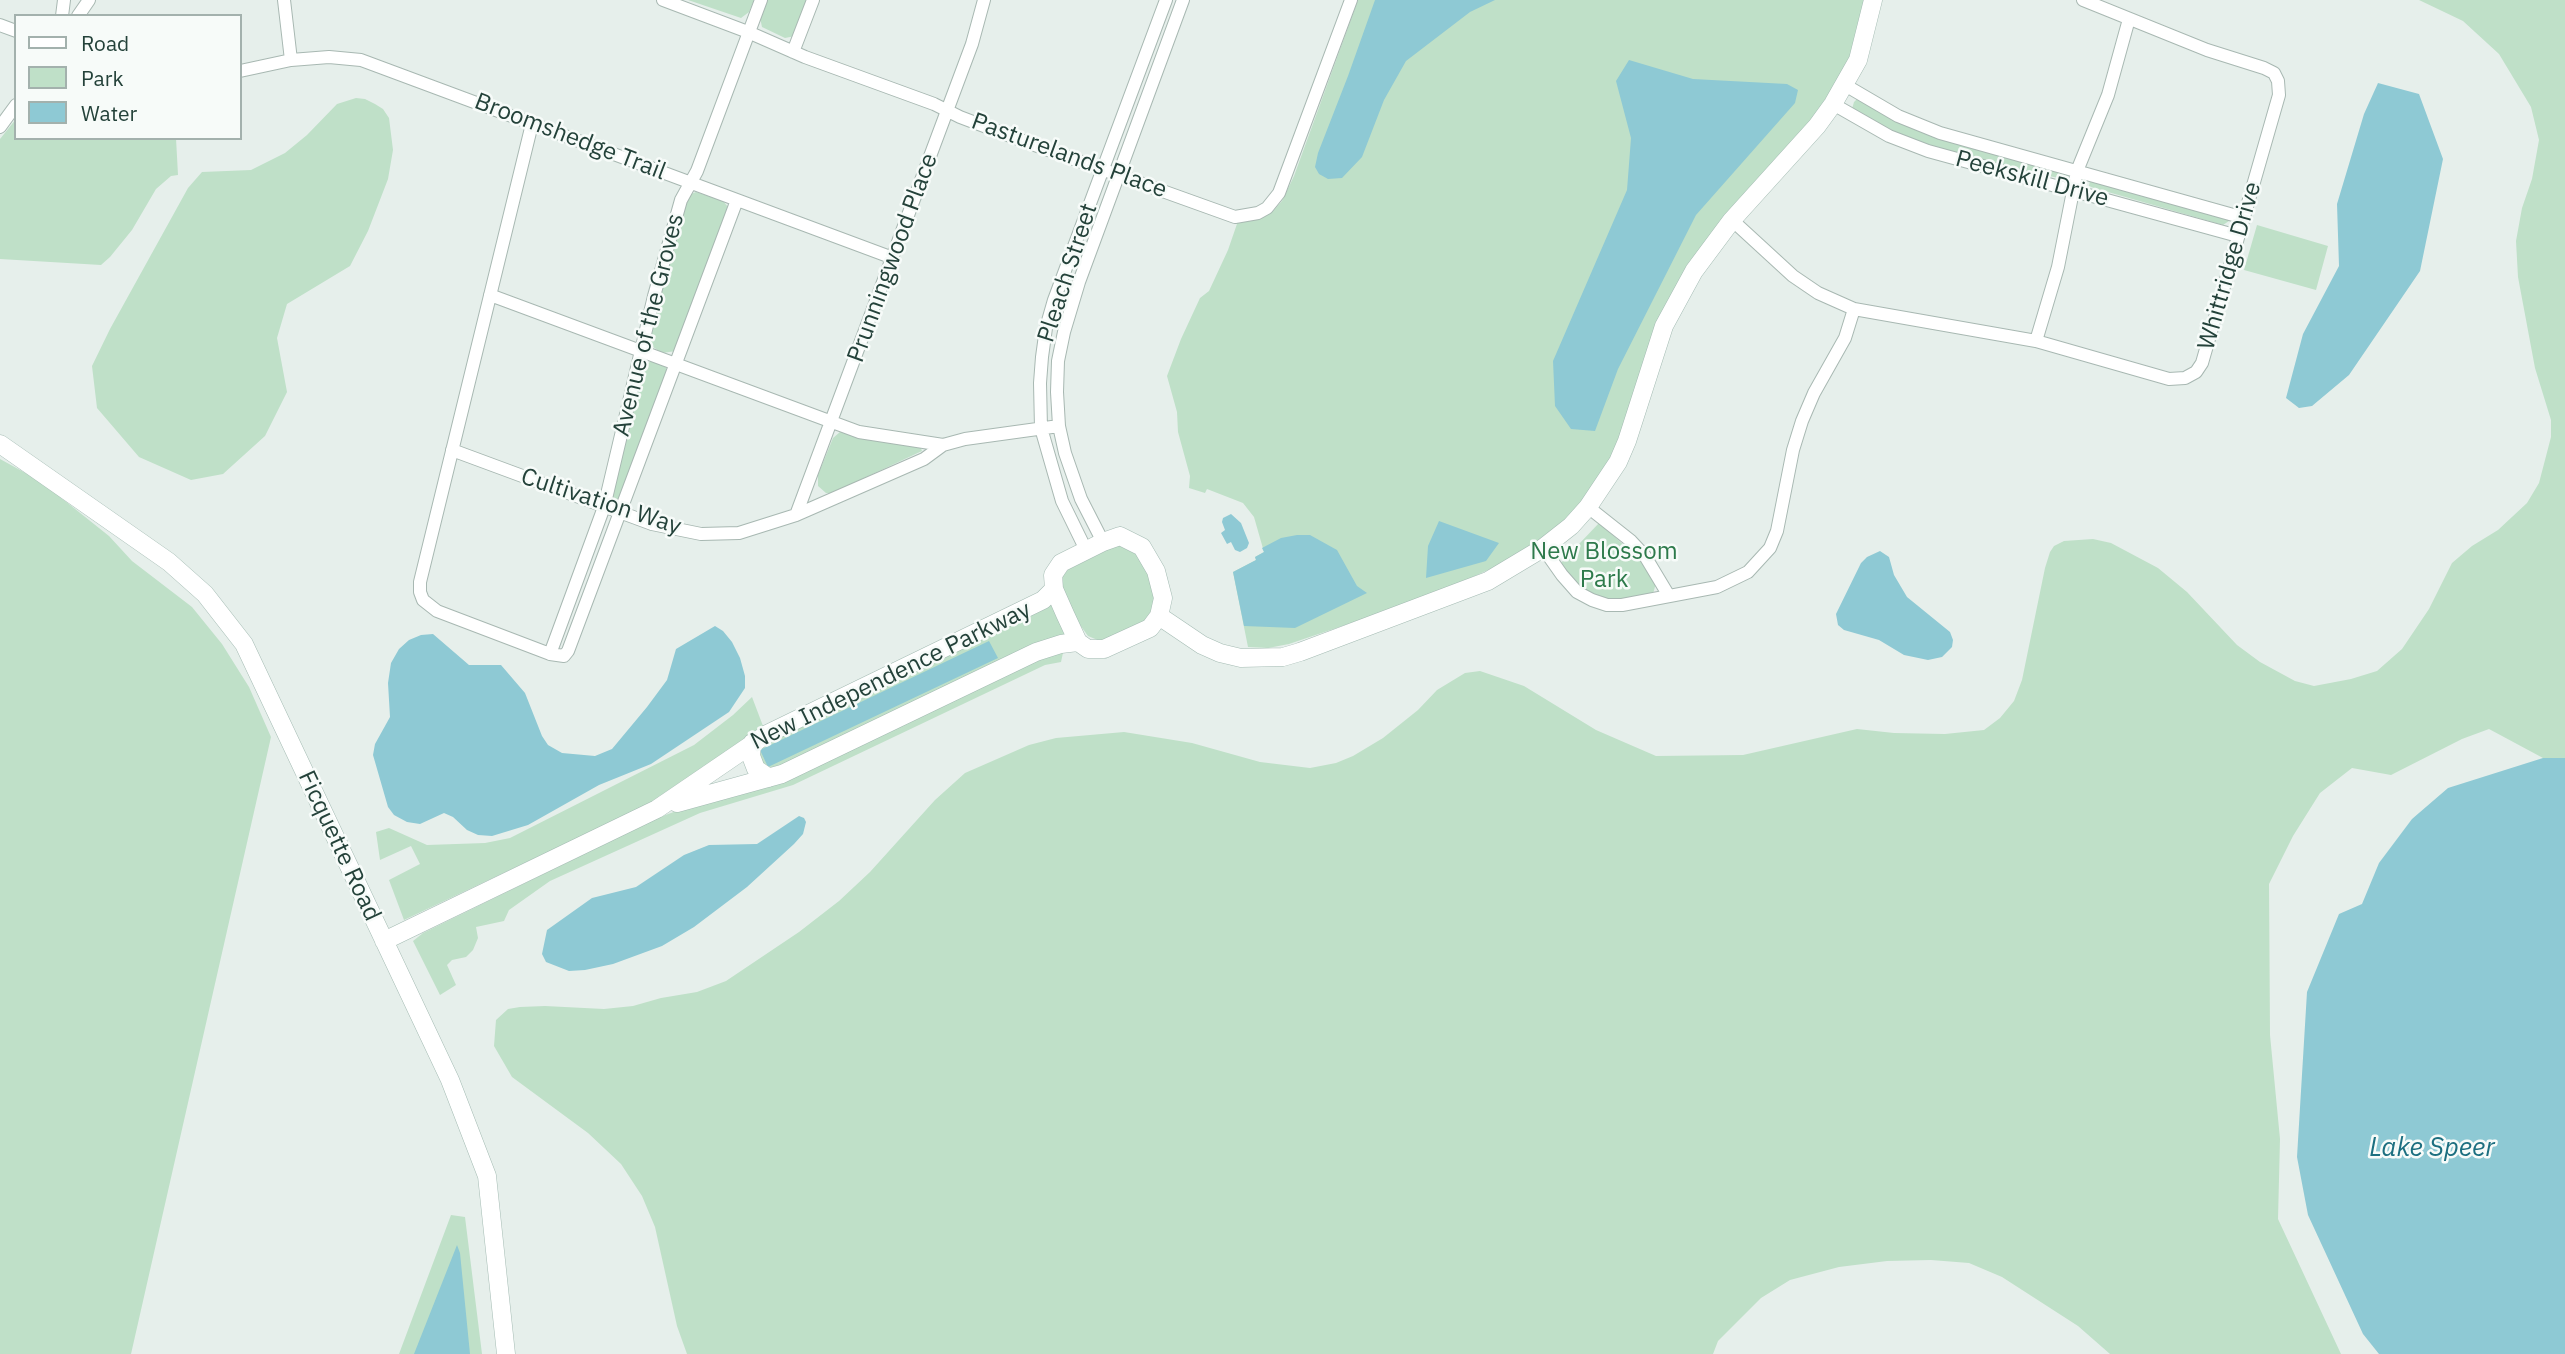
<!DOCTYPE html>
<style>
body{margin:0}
#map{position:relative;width:2565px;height:1354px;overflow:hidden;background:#e6efeb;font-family:"IBM Plex Sans",sans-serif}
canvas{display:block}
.legend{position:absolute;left:14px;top:14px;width:228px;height:126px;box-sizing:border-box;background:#f7fbf9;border:2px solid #a3b1ad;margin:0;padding:9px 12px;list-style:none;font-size:21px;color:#24423a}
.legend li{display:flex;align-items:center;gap:14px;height:35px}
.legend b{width:35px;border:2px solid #a3b1ad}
</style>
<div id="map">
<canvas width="2565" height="1354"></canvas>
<ul class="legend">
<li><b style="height:9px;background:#fff"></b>Road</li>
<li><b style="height:19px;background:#bfe0c8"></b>Park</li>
<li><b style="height:19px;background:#8ec9d4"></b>Water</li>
</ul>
</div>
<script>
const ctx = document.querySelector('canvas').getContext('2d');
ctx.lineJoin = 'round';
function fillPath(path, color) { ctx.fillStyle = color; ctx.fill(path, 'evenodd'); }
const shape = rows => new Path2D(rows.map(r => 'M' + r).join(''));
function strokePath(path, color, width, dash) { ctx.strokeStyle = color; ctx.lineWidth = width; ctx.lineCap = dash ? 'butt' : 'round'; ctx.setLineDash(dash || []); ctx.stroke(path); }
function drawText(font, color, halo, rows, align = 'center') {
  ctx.font = font + ' "IBM Plex Sans",sans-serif'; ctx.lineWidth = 5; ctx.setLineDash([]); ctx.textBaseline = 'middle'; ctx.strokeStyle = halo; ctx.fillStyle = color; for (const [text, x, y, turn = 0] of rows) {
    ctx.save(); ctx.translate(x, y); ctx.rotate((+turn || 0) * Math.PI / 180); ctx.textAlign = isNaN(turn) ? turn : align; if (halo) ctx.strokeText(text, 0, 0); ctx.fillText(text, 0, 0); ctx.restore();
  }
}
fillPath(shape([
 [688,0,754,0,749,12,741,18],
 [767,0,810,0,795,36,785,38,762,27,760,18],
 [1358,0,1866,0,1854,52,1833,95,1710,238,1616,452,1581,506,1544,539,1523,554,1431,596,1289,644,1268,648,1248,647,1233,572,1256,560,1255,557,1264,552,1254,517,1243,503,1207,489,1205,493,1189,488,1190,476,1178,432,1177,412,1167,376,1181,339,1200,298,1209,291,1228,250,1238,221,1273,211,1282,201,1294,176],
 [2419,0,2565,0,2565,758,2543,758,2489,729,2462,739,2391,775,2352,768,2320,793,2293,836,2269,884,2270,1035,2280,1139,2278,1219,2341,1354,2110,1354,2078,1326,2002,1277,1969,1263,1931,1260,1887,1261,1839,1267,1790,1280,1761,1298,1718,1341,1713,1354,687,1354,677,1326,655,1227,642,1196,621,1164,588,1133,512,1077,494,1046,496,1020,508,1009,520,1007,545,1006,604,1009,633,1006,661,998,697,992,726,981,799,932,839,901,870,872,935,800,965,773,1029,745,1056,738,1124,732,1192,743,1260,762,1310,768,1336,763,1353,756,1383,738,1418,710,1437,690,1465,673,1480,671,1524,686,1596,730,1656,756,1743,755,1857,729,1894,733,1945,734,1984,730,2000,718,2014,701,2022,680,2045,568,2050,552,2054,546,2064,541,2093,539,2111,543,2158,568,2187,592,2237,645,2260,662,2295,681,2314,686,2351,679,2377,671,2402,649,2429,609,2452,563,2472,546,2498,530,2527,503,2539,483,2551,437,2551,420,2535,368,2518,277,2516,241,2522,208,2532,179,2539,140,2531,107,2499,54,2463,21],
 [356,98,365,99,375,104,383,109,389,118,393,150,388,179,368,231,350,266,287,304,277,338,287,392,265,436,223,474,191,480,139,457,97,408,92,366,110,329,188,188,202,172,251,170,285,153,307,135,337,104],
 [1857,99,2068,173,2068,175,2063,179,1962,157,1904,139,1852,109,1854,102],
 [16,119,16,138,176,138,178,175,171,176,156,189,132,230,110,257,101,265,0,259,0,139],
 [2090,180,2228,219,2229,221,2223,225,2094,188,2089,186],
 [696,192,723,201,728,207,676,351,662,353,650,345,648,339,684,205,691,194],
 [2257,225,2328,246,2316,290,2244,270],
 [652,361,665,366,667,370,619,503,616,503,610,500,642,366],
 [840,432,885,442,920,446,922,451,832,493,826,493,818,486,818,475,833,438],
 [0,459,40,481,109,536,132,561,192,607,222,644,249,687,271,737,131,1354,0,1354],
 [1599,523,1642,561,1656,583,1653,594,1614,601,1601,598,1579,586,1560,564],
 [1115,544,1127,546,1136,552,1152,580,1157,602,1148,620,1100,641,1088,636,1075,618,1062,588,1063,576,1070,567],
 [1053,602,1068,632,775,771,760,766,755,746],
 [1064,648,1061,662,1045,665,793,785,700,813,550,881,509,910,504,921,476,927,478,938,473,950,466,957,452,960,447,965,456,985,440,995,413,941,423,933,660,817,726,793],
 [752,697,763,726,645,806,404,920,389,880,420,864,411,846,380,860,376,832,389,828,427,845,485,843,510,838,694,745,733,715],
 [451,1215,465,1217,482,1354,399,1354]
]), '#bfe0c8');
fillPath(shape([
 [1375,0,1495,0,1470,12,1406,61,1384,100,1362,157,1342,178,1328,179,1319,174,1315,167,1318,153,1348,76],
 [1629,60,1693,79,1787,84,1798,90,1795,103,1696,215,1618,369,1595,431,1571,429,1555,406,1553,361,1627,190,1631,138,1616,81],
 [2378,83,2419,94,2443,159,2420,271,2349,375,2312,406,2299,408,2286,398,2303,334,2339,266,2337,204,2364,114],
 [1231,514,1241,523,1249,543,1247,548,1240,552,1235,550,1231,542,1227,544,1221,533,1225,530,1222,522,1223,518],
 [1439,521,1499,543,1486,561,1426,578,1428,546],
 [1297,535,1310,535,1337,550,1357,586,1367,593,1295,628,1244,626,1233,572,1256,560,1255,557,1264,552,1262,548,1281,538],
 [1880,551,1889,557,1894,575,1907,597,1950,632,1953,640,1952,647,1942,657,1928,660,1904,655,1879,640,1844,630,1838,625,1836,614,1861,563,1867,557],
 [715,626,723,631,732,642,740,658,745,676,745,688,729,712,651,764,599,785,528,825,492,836,478,835,467,830,453,817,444,813,420,824,407,822,394,815,388,807,373,755,375,744,390,717,388,683,391,663,399,649,409,640,421,635,433,634,469,665,501,665,525,693,542,736,548,745,562,753,595,756,612,749,647,707,667,680,676,649],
 [989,641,998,658,768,767,760,750],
 [2543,758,2565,758,2565,1354,2379,1354,2363,1334,2308,1215,2297,1157,2307,992,2339,914,2362,904,2379,863,2412,819,2448,788],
 [799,816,804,818,806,822,803,834,794,844,747,887,694,927,662,946,613,964,585,970,569,971,546,962,542,954,547,930,592,898,636,887,684,855,709,845,757,844],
 [457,1245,460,1253,470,1354,414,1354]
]), '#8ec9d4');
const street = shape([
 [284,0,291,60],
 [663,0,748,32,805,57,934,104,960,117,1026,142,1235,217,1258,213,1267,208,1279,193,1351,0],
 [62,16,64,0],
 [78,16,89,0],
 [0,25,16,31],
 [793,52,813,0],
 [240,71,291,60,329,57,361,60,893,258],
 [1845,85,1898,116,1940,133,2244,218],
 [1833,104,1889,136,1928,151,2238,236],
 [532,124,420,582,420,592,423,600,437,611,550,654,564,656,568,651,737,200],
 [0,127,16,105],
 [1732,220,1793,276,1818,293,1854,309,2036,341,2169,379,2185,378,2196,372,2202,363,2279,95,2278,81,2274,73,2264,68,2207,50,2083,0],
 [490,295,859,432,943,445],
 [2036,341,2058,267,2077,171,2108,95,2129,19],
 [452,450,652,524,701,534,739,533,796,515,924,459,943,445,965,439,1059,426],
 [1588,507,1631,541,1645,556,1669,596],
 [796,515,972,44,984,0],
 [1103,542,1081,499,1065,453,1059,426,1057,392,1058,361,1064,332,1079,282,1183,0],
 [1543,548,1562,575,1577,592,1592,600,1607,605,1622,605,1717,587,1748,572,1770,548,1777,531,1793,450,1802,421,1814,393,1845,338,1854,309],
 [1086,550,1062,501,1041,428,1040,383,1042,357,1046,328,1054,300,1166,0],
 [550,654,604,507,654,296,681,200,697,171,761,0]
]);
const secondary = shape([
 [0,444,169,562,205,594,244,644,450,1080,487,1176,506,1354],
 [1120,536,1142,547,1156,571,1163,598,1159,616,1150,628,1104,649,1088,649,1078,642,1065,614,1054,589,1053,575,1061,563,1103,542,1120,536],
 [1159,616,1202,645,1220,653,1241,658,1283,657,1300,652,1488,581,1543,548,1571,526,1588,507,1618,462,1627,441,1664,326,1694,271,1732,220,1817,126,1833,104,1858,60,1873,0],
 [752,743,751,756,756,769,769,778],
 [677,803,782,774,1036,652,1061,644,1078,642],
 [384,941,657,809,767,734,1043,600,1054,589]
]);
strokePath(street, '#a8b8b2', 14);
strokePath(secondary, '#a4bbb3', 19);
strokePath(street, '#fff', 12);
strokePath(secondary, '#fff', 18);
drawText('24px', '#24423a', '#f7fbf9', [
 ["Broomshedge Trail",570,137,21],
 ["Pasturelands Place",1069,156,20],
 ["Peekskill Drive",2032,179,15],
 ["Prunningwood Place",893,258,-70],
 ["Whittridge Drive",2230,266,-74],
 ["Pleach Street",1068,273,-72],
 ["Avenue of the Groves",649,325,-76],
 ["Cultivation Way",601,502,18],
 ["New Independence Parkway",891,676,-26],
 ["Ficquette Road",339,846,65]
]);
drawText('24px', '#2d7a4b', '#f7fbf9', [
 ["New Blossom",1604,552],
 ["Park",1604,580]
]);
drawText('italic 26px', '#1c6f80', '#f7fbf9', [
 ["Lake Speer",2432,1148]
]);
</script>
